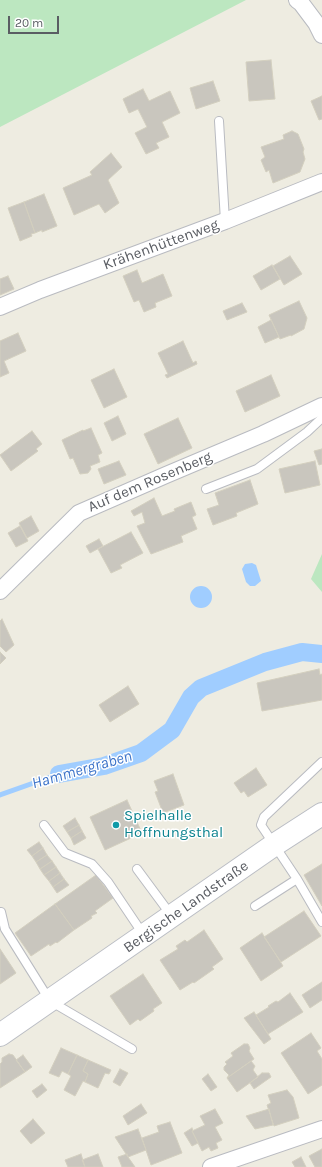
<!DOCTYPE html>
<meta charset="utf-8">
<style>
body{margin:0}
#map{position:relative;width:322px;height:1167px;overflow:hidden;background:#eeece1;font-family:Karla,sans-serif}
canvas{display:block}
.scale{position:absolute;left:8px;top:16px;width:51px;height:18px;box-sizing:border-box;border:2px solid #5a5d63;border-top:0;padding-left:5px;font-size:12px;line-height:14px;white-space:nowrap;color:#5a5d63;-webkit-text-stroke:3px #fff;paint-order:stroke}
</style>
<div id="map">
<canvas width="322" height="1167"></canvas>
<div class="scale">20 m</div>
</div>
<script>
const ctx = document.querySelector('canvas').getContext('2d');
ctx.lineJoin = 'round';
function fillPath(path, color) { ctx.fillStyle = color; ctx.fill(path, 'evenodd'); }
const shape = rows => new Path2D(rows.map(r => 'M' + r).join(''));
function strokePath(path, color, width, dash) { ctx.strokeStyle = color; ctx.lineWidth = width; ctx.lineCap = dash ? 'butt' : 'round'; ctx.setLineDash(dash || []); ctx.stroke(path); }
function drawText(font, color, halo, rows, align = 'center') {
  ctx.font = font + ' Karla,sans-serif'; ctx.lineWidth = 3; ctx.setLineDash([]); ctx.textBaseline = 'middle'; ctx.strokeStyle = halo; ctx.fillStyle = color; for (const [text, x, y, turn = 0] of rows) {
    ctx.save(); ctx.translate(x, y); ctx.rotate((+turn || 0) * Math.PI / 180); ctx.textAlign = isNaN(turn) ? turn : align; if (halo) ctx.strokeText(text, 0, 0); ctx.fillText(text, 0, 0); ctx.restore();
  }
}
fillPath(shape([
 [0,0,246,0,0,127],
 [322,554,322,592,311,579]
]), '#bce7c0');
fillPath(shape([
 [252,563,256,565,261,581,255,586,250,586,246,582,242,569,245,564],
 '190 597a11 11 0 1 1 22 0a11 11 0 1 1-22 0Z'
]), '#a0cdff');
strokePath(shape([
 [0,795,59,774]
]), '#a0cdff', 5);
strokePath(shape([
 [59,774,104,766,141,753,172,730,191,697,201,688,265,662,302,652,322,654]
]), '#a0cdff', 18);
const building = shape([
 [271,60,275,99,249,101,246,62,271,60],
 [213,81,220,101,196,109,190,88,213,81],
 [143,89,149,101,170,91,180,113,162,122,169,137,156,143,159,148,146,154,135,133,147,127,138,109,129,113,123,99,143,89],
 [322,96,322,119,319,120,311,101,322,96],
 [292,131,298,134,304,149,303,152,305,159,300,172,273,183,269,170,266,172,261,160,265,157,261,147,284,139,283,135,292,131],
 [111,153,122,167,108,180,119,203,105,213,99,204,74,215,63,188,92,175,90,172,111,153],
 [44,194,57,226,42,232,42,230,35,233,24,202,44,194],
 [24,202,35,233,31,234,32,236,20,241,8,208,24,202],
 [290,256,302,274,284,285,273,266,290,256],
 [272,265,280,279,261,290,253,276,272,265],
 [137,270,142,283,163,274,172,296,155,303,156,307,144,312,139,300,134,302,123,276,137,270],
 [8,276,14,289,0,295,0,279,8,276],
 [299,301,307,318,304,329,291,336,291,335,280,339,269,315,299,301],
 [242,303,247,312,227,320,223,311,242,303],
 [271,320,279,337,265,343,258,327,271,320],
 [18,333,26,351,4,361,9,373,0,377,0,341,18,333],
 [183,341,193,363,196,361,197,364,167,378,165,375,168,374,158,353,183,341],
 [114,369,127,397,104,408,91,380,114,369],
 [271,375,280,396,245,412,236,391,271,375],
 [118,416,126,434,112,441,104,423,118,416],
 [178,418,192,448,158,464,144,434,178,418],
 [91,428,102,453,98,455,100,462,90,466,91,469,88,473,80,474,73,458,70,459,62,440,83,430,83,431,91,428],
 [32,431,42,444,36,449,38,451,11,471,0,455,32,431],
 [322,449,322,464,319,465,314,451,322,449],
 [119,461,126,475,104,484,98,469,119,461],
 [315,461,320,485,285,493,279,469,315,461],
 [250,480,258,504,236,513,237,516,213,525,207,509,219,505,215,493,250,480],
 [154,498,162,516,175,511,174,509,191,502,196,515,192,517,197,529,181,536,183,542,151,554,137,526,145,523,142,512,134,516,131,511,154,498],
 [31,516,39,531,27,538,19,523,31,516],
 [20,526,28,541,16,547,8,533,20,526],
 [131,532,143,553,120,565,122,568,111,573,98,549,131,532],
 [99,539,103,546,90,553,86,546,99,539],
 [2,619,14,645,6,652,0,646,0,621,2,619],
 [0,652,6,658,0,664,0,652],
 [319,669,320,675,322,674,322,700,262,711,257,683,319,669],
 [128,686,139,704,110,722,99,705,128,686],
 [256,768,267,785,248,797,244,791,241,793,234,783,256,768],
 [173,774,184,805,163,813,155,792,158,791,154,781,173,774],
 [127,800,142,833,105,850,90,817,127,800],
 [75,818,79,825,67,832,63,826,75,818],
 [79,825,82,831,71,838,67,832,79,825],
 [82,831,86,838,74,845,71,838,82,831],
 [39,842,43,848,32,856,27,850,39,842],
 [43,848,47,855,36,862,32,856,43,848],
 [47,855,52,861,40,869,36,862,47,855],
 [52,861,56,867,44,875,40,869,52,861],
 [322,864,322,906,304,875,322,864],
 [56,867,60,873,49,881,44,875,56,867],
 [60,873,64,879,53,887,49,881,60,873],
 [96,875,113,898,95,911,97,913,91,916,92,918,74,930,55,904,96,875],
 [64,879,69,885,57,893,53,887,64,879],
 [55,904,74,930,57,943,56,942,50,946,49,944,31,956,15,933,55,904],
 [304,911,321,936,281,962,264,937,304,911],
 [204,930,223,959,212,967,214,969,194,983,193,982,180,990,160,960,178,949,176,946,185,940,187,942,204,930],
 [262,933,283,966,261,981,240,948,262,933],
 [0,949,16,973,0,984,0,949],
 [143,974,162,1003,153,1009,154,1011,140,1021,138,1019,130,1025,110,996,143,974],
 [322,982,322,1000,310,1008,302,995,322,982],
 [290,993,303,1012,268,1034,256,1015,269,1007,268,1006,276,1001,278,1002,290,993],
 [254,1012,271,1039,264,1044,244,1018,254,1012],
 [311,1033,321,1048,317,1051,322,1059,322,1085,308,1094,281,1053,311,1033],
 [244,1044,248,1044,250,1048,249,1051,254,1059,227,1078,229,1075,224,1070,224,1067,227,1064,225,1062,233,1056,231,1053,244,1044],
 [61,1048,77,1055,68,1074,62,1071,59,1077,49,1073,61,1048],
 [9,1054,13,1055,25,1072,0,1088,0,1064,2,1062,2,1058,9,1054],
 [23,1055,32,1067,25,1072,16,1060,23,1055],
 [77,1055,88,1060,83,1071,88,1074,85,1082,83,1081,75,1096,64,1090,71,1076,68,1074,77,1055],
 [88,1060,111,1070,109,1074,105,1073,98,1088,85,1082,88,1074,83,1071,88,1060],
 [251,1061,255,1066,253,1070,258,1077,237,1092,227,1078,251,1061],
 [120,1069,128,1073,120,1086,113,1082,120,1069],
 [262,1073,269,1073,271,1077,254,1089,250,1083,262,1073],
 [208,1074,217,1087,211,1091,202,1079,208,1074],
 [42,1084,47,1090,37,1098,32,1091,42,1084],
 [287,1090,293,1097,299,1118,274,1126,267,1105,271,1103,268,1095,287,1090],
 [141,1104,147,1113,128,1125,123,1116,141,1104],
 [215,1109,223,1123,215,1127,222,1140,216,1143,218,1148,211,1151,209,1147,202,1151,192,1131,205,1125,200,1116,215,1109],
 [269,1109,273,1125,255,1129,246,1116,269,1109],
 [33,1119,45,1133,31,1144,20,1131,33,1119],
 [170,1122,182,1153,151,1165,142,1138,159,1132,157,1126,170,1122],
 [192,1128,193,1131,192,1131,198,1143,192,1146,184,1133,192,1128],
 [138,1129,146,1150,128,1157,115,1137,138,1129],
 [322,1149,322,1167,315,1167,309,1156,322,1149],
 [81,1154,85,1167,68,1167,65,1160,81,1154],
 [98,1154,103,1167,85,1167,82,1160,98,1154],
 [127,1154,128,1157,135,1167,122,1167,118,1157,127,1154],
 [301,1157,306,1167,295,1167,292,1162,301,1157]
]);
fillPath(building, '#c9c6be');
strokePath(building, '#d3cfbf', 1);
const service = shape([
 [219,121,225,221],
 [206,489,257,469,307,432,322,418],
 [322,762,264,817,261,825,297,879,322,922],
 [44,825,65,853,92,864,108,882,143,934],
 [137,869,171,915],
 [255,906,297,879],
 [1,912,5,929,50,1001,132,1049]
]);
const minor = shape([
 [297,0,301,3,316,23,322,35],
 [0,307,40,290,225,221,322,182],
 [0,591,79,513,166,475,263,434,322,406],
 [211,1167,322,1129]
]);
const secondary = shape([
 [0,1035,274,845,322,814]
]);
strokePath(service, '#b9bbc1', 10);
strokePath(minor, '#b9bbc1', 18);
strokePath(secondary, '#babdc4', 24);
strokePath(service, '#fff', 8);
strokePath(minor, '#fff', 16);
strokePath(secondary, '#fff', 22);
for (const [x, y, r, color] of [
 [116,825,4,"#0f9aa8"]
]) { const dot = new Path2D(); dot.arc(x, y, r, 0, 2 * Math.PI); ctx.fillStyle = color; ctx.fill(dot); strokePath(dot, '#fff', 1.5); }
drawText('15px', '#5a5d63', '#fff', [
 ["Krähenhüttenweg",161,245,-20],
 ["Auf dem Rosenberg",150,482,-23],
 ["Bergische Landstraße",186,907,-35]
]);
drawText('15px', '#0d838f', '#fff', [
 ["Spielhalle",124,816],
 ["Hoffnungsthal",124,833]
], 'left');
drawText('italic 16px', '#3c73c9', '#fff', [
 ["Hammergraben",82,770,-16]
]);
</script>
